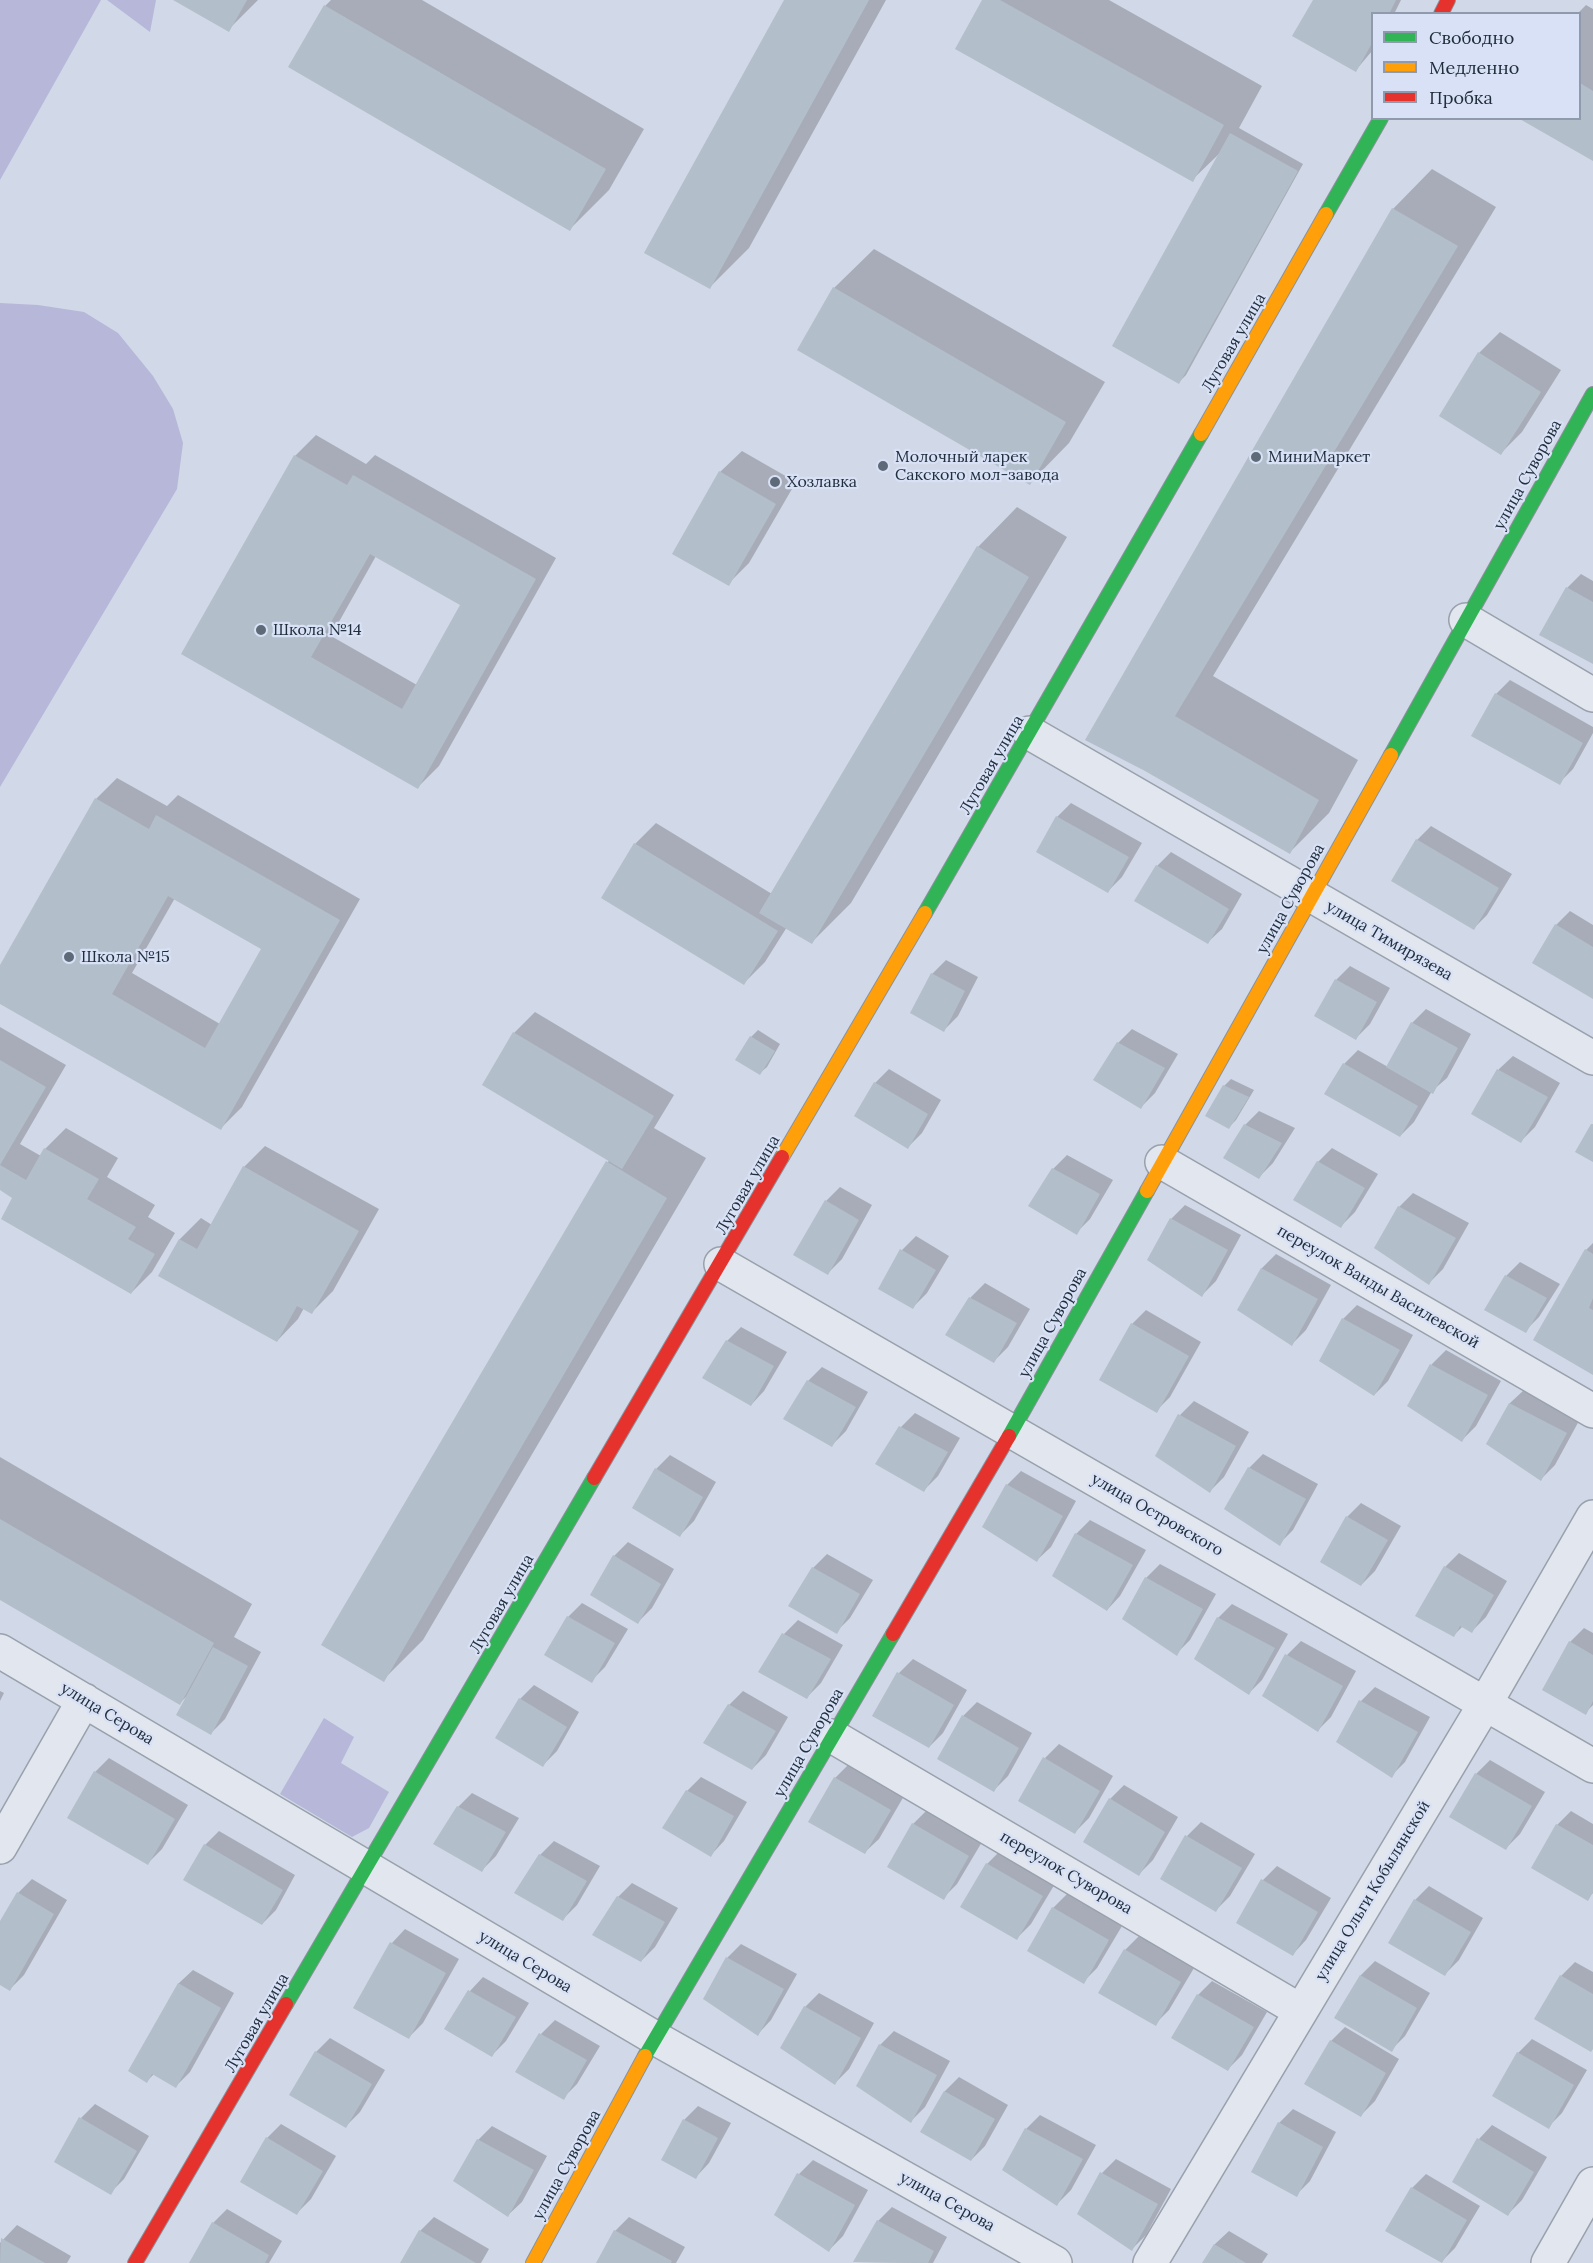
<!DOCTYPE html>
<meta charset="utf-8">
<style>
body{margin:0}
#map{position:relative;width:1593px;height:2263px;overflow:hidden;background:#d1d8e7;font-family:Lora,serif}
canvas{display:block}
.legend{position:absolute;left:1371px;top:12px;width:210px;height:108px;box-sizing:border-box;background:#d8e1f6;border:2px solid #8f9aac;margin:0;padding:8px 10px;list-style:none;font-size:18px;color:#212f3c}
.legend li{display:flex;align-items:center;gap:12px;height:30px}
.legend b{width:30px;border:2px solid #8f9aac}
</style>
<div id="map">
<canvas width="1593" height="2263"></canvas>
<ul class="legend">
<li><b style="height:8px;background:#30b455"></b>Свободно</li>
<li><b style="height:8px;background:#ff9f0a"></b>Медленно</li>
<li><b style="height:8px;background:#e5322d"></b>Пробка</li>
</ul>
</div>
<script>
const ctx = document.querySelector('canvas').getContext('2d');
ctx.lineJoin = 'round';
function fillPath(path, color) { ctx.fillStyle = color; ctx.fill(path, 'evenodd'); }
const shape = rows => new Path2D(rows.map(r => 'M' + r).join(''));
function strokePath(path, color, width, dash) { ctx.strokeStyle = color; ctx.lineWidth = width; ctx.lineCap = dash ? 'butt' : 'round'; ctx.setLineDash(dash || []); ctx.stroke(path); }
function drawText(font, color, halo, rows, align = 'center') {
  ctx.font = font + ' Lora,serif'; ctx.lineWidth = 4.5; ctx.setLineDash([]); ctx.textBaseline = 'middle'; ctx.strokeStyle = halo; ctx.fillStyle = color; for (const [text, x, y, turn = 0] of rows) {
    ctx.save(); ctx.translate(x, y); ctx.rotate((+turn || 0) * Math.PI / 180); ctx.textAlign = isNaN(turn) ? turn : align; if (halo) ctx.strokeText(text, 0, 0); ctx.fillText(text, 0, 0); ctx.restore();
  }
}
fillPath(shape([
 [0,0,101,0,0,180],
 [107,0,156,0,150,32],
 [0,303,38,305,84,312,118,333,153,376,173,409,183,443,177,489,0,787],
 [324,1718,354,1737,341,1763,389,1792,369,1828,352,1837,280,1794]
]), '#b7b7d9');
fillPath(shape([
 [176,0,258,0,228,30],
 [331,0,422,0,644,129,609,190,570,229,325,6],
 [785,0,886,0,749,248,710,287],
 [984,0,1109,0,1262,86,1239,128,1303,164,1186,375,1179,382,1220,153,1192,180],
 [1314,0,1401,0,1394,14,1372,14,1372,51,1356,70],
 [1586,5,1593,9,1593,159,1580,118,1580,14,1577,14],
 [1432,169,1496,207,1213,676,1358,760,1329,813,1290,852,1145,770,1393,209],
 [874,249,1105,382,1069,443,1030,483,834,288],
 [1500,332,1561,370,1522,432,1501,453,1479,353],
 [316,435,366,464,375,455,556,558,439,766,418,787,183,654,295,456],
 [376,556,462,605,417,685,331,636],
 [742,451,796,482,749,563,728,584,720,472],
 [1017,507,1067,537,851,903,812,942,787,927,765,962,744,983,635,844,656,823,772,894,978,547],
 [1581,574,1593,581,1593,663,1567,588],
 [1510,680,1593,727,1593,733,1573,769,1559,783,1496,694],
 [117,778,167,806,178,795,360,899,242,1107,221,1128,0,1002,0,968,96,799],
 [175,898,263,949,220,1024,132,973],
 [1071,803,1142,843,1122,877,1108,891,1057,817],
 [1431,826,1512,874,1487,915,1473,929,1417,840],
 [1171,852,1242,894,1222,929,1208,942,1136,900,1157,866],
 [1570,911,1593,925,1593,997,1556,925],
 [946,960,978,977,958,1016,944,1030,932,974],
 [1350,966,1390,988,1370,1024,1356,1038,1316,1015,1336,980],
 [1426,1009,1471,1034,1447,1078,1432,1091,1414,1122,1400,1136,1344,1064,1358,1050,1388,1067,1412,1023],
 [535,1012,674,1095,654,1128,706,1158,423,1640,383,1680,609,1160,514,1033],
 [0,1027,66,1065,20,1144,41,1156,45,1149,66,1128,118,1158,107,1177,155,1205,148,1217,175,1233,152,1272,131,1293,14,1197,0,1189],
 [1132,1029,1178,1054,1155,1093,1141,1107,1118,1043],
 [758,1030,780,1044,767,1067,760,1073,737,1060,751,1037],
 [1513,1056,1560,1083,1535,1127,1521,1141,1473,1113,1499,1069],
 [889,1069,941,1100,922,1133,908,1147,875,1083],
 [1231,1079,1254,1090,1236,1120,1229,1127,1224,1086],
 [1259,1111,1295,1128,1273,1163,1259,1177,1245,1125],
 [265,1146,379,1209,333,1291,312,1312,304,1308,298,1319,277,1341,160,1275,180,1239,201,1218,212,1225,244,1167],
 [1332,1148,1378,1174,1355,1212,1341,1226,1318,1162],
 [1067,1155,1113,1180,1090,1219,1076,1233,1053,1169],
 [840,1187,872,1205,842,1259,828,1273,826,1201],
 [1413,1193,1469,1223,1443,1269,1429,1283,1399,1207],
 [1185,1205,1241,1235,1216,1281,1202,1295,1171,1219],
 [916,1236,949,1256,927,1293,913,1307,902,1250],
 [1593,1243,1593,1373,1535,1340,1586,1250],
 [1276,1254,1331,1285,1306,1330,1292,1344,1239,1309,1262,1268],
 [1520,1262,1560,1284,1539,1317,1525,1331,1506,1276],
 [985,1283,1030,1309,1008,1347,994,1361,947,1335,971,1297],
 [1357,1305,1413,1335,1388,1381,1374,1395,1343,1319],
 [1146,1310,1201,1342,1170,1397,1156,1411,1132,1324],
 [741,1327,787,1352,764,1391,751,1405,727,1341],
 [1446,1350,1501,1381,1476,1426,1462,1440,1409,1405,1432,1364],
 [822,1367,868,1392,846,1431,832,1445,808,1381],
 [1524,1390,1580,1419,1555,1465,1541,1479,1488,1444,1510,1403],
 [1194,1401,1249,1432,1224,1477,1210,1491,1180,1415],
 [915,1413,960,1438,938,1476,924,1490,877,1464,901,1427],
 [1263,1454,1318,1484,1293,1530,1279,1544,1249,1468],
 [670,1455,716,1482,694,1521,680,1535,656,1469],
 [0,1457,252,1604,234,1637,261,1652,225,1719,211,1733,188,1695,180,1703,0,1599],
 [1021,1471,1076,1501,1051,1547,1037,1560,1007,1485],
 [1361,1503,1401,1526,1375,1571,1361,1585,1347,1517],
 [1090,1520,1146,1550,1120,1596,1107,1610,1076,1534],
 [628,1542,674,1569,652,1608,638,1622,614,1556],
 [1459,1553,1507,1581,1486,1617,1472,1631,1463,1626,1453,1636,1445,1567],
 [827,1554,873,1580,850,1618,836,1632,813,1568],
 [1160,1564,1216,1594,1190,1640,1176,1654,1146,1578],
 [582,1603,628,1629,605,1667,591,1681,568,1617],
 [1232,1604,1288,1634,1262,1680,1248,1694,1218,1618],
 [798,1620,843,1645,821,1683,807,1697,784,1634],
 [1584,1628,1593,1633,1593,1705,1585,1713,1570,1642],
 [1301,1641,1356,1671,1331,1717,1317,1731,1287,1655],
 [913,1659,967,1690,943,1733,929,1747,874,1715,899,1673],
 [534,1685,579,1712,557,1751,543,1765,520,1699],
 [1375,1687,1430,1717,1405,1762,1391,1776,1338,1742,1361,1701],
 [0,1691,4,1693,0,1701],
 [743,1691,788,1717,766,1755,752,1769,729,1705],
 [977,1702,1032,1733,1008,1776,994,1790,963,1716],
 [1059,1744,1113,1776,1089,1818,1075,1832,1045,1758],
 [109,1758,188,1805,162,1849,148,1863,95,1772],
 [1490,1760,1545,1792,1520,1834,1506,1848,1476,1774],
 [849,1764,904,1796,879,1839,865,1852,835,1778],
 [701,1777,747,1802,724,1841,711,1855,687,1791],
 [1124,1785,1178,1817,1153,1860,1139,1874,1110,1799],
 [472,1793,519,1818,496,1856,482,1870,435,1844,458,1807],
 [927,1810,982,1842,957,1884,943,1898,913,1824],
 [1571,1811,1593,1824,1593,1893,1587,1899,1557,1825],
 [1201,1822,1255,1854,1230,1896,1216,1910,1187,1836],
 [219,1831,295,1875,276,1910,262,1924,185,1879,205,1845],
 [554,1841,600,1866,577,1905,563,1919,540,1855],
 [1001,1850,1056,1882,1031,1924,1017,1938,987,1864],
 [1277,1866,1331,1898,1306,1940,1293,1954,1238,1923,1263,1880],
 [32,1879,67,1900,24,1975,10,1989,0,1984,0,1924,18,1893],
 [632,1883,678,1908,655,1947,641,1961,618,1897],
 [1429,1886,1483,1918,1459,1960,1445,1974,1415,1900],
 [1067,1894,1122,1926,1097,1968,1083,1982,1053,1908],
 [405,1929,459,1959,423,2023,409,2037,355,2008,392,1943],
 [1139,1936,1194,1968,1169,2010,1155,2024,1125,1950],
 [741,1944,797,1974,771,2020,758,2034,727,1958],
 [1375,1961,1430,1993,1405,2036,1391,2050,1336,2018,1361,1975],
 [1575,1962,1593,1972,1593,2048,1561,1976],
 [193,1970,234,1993,190,2072,176,2086,154,2074,147,2081,130,2071,179,1983],
 [483,1977,529,2003,506,2041,492,2055,470,1991],
 [1212,1981,1267,2012,1242,2055,1228,2069,1198,1995],
 [819,1993,874,2023,849,2069,835,2083,805,2007],
 [555,2020,600,2046,577,2084,563,2098,541,2034],
 [1345,2027,1399,2059,1375,2101,1361,2115,1331,2041],
 [894,2031,950,2061,925,2107,911,2121,880,2045],
 [330,2038,385,2070,360,2112,346,2126,316,2052],
 [1532,2039,1587,2070,1562,2113,1548,2127,1494,2095,1518,2053],
 [959,2077,1008,2105,985,2146,971,2160,922,2132,945,2091],
 [95,2104,149,2136,124,2179,110,2193,81,2118],
 [698,2106,731,2123,709,2163,696,2177,684,2120],
 [1293,2109,1336,2132,1310,2181,1296,2195,1279,2123],
 [1040,2115,1096,2145,1071,2190,1057,2204,1026,2129],
 [281,2124,336,2156,311,2199,297,2213,267,2138],
 [1492,2125,1547,2157,1522,2200,1508,2214,1479,2139],
 [492,2126,547,2156,522,2202,508,2215,478,2140],
 [1116,2159,1171,2189,1146,2235,1132,2249,1102,2173],
 [813,2160,868,2190,843,2236,829,2250,799,2174],
 [1426,2174,1480,2206,1455,2248,1441,2262,1412,2188],
 [892,2207,947,2237,933,2263,855,2262,878,2221],
 [227,2209,282,2241,269,2263,190,2263,213,2223],
 [434,2217,489,2249,481,2263,402,2263,420,2231],
 [629,2217,685,2247,676,2263,598,2263,615,2231],
 [17,2225,71,2256,67,2263,0,2263,0,2243],
 [1229,2231,1268,2254,1262,2263,1204,2263,1215,2244]
]), '#0003');
fillPath(shape([
 [173,0,247,0,229,32],
 [784,0,869,0,710,289,644,253],
 [982,0,1000,0,1224,125,1193,182,955,49],
 [1313,0,1396,0,1389,14,1372,14,1372,43,1356,72,1292,36],
 [324,5,606,169,570,231,288,67],
 [1580,83,1593,91,1593,161,1518,118,1580,118],
 [1230,133,1298,171,1179,384,1112,346],
 [1392,208,1458,246,1175,716,1319,800,1290,854,1145,771,1085,740],
 [833,287,1066,422,1030,485,797,350],
 [1478,352,1541,392,1501,455,1439,416],
 [294,455,347,485,353,475,536,579,418,789,181,654],
 [370,554,460,605,402,709,311,657],
 [719,471,776,504,729,586,672,554],
 [977,546,1029,577,812,944,759,913],
 [1566,587,1593,602,1593,664,1539,635],
 [1495,693,1583,743,1560,785,1471,736],
 [95,798,149,829,156,815,340,920,221,1130,0,1004,0,965],
 [168,896,261,949,205,1048,112,994],
 [1056,816,1129,857,1108,893,1036,852],
 [1416,839,1499,888,1474,930,1391,881],
 [634,843,778,931,744,985,601,898],
 [1156,865,1229,909,1208,944,1134,901],
 [1555,924,1593,947,1593,999,1532,963],
 [931,973,965,991,944,1032,910,1013],
 [1335,979,1377,1002,1356,1040,1314,1016],
 [1411,1022,1458,1048,1433,1094,1386,1067],
 [513,1032,654,1116,622,1169,482,1085],
 [750,1036,775,1051,760,1075,735,1060],
 [1117,1042,1165,1068,1141,1109,1093,1080],
 [0,1060,46,1087,0,1165,26,1180,44,1148,99,1179,87,1199,136,1227,128,1239,155,1254,131,1294,1,1219,12,1198,0,1190],
 [1343,1063,1418,1106,1400,1137,1324,1094],
 [1497,1069,1548,1097,1521,1143,1471,1114],
 [874,1082,928,1114,908,1149,854,1116],
 [1223,1085,1249,1097,1229,1129,1205,1116],
 [1244,1124,1282,1143,1259,1179,1223,1158],
 [1591,1124,1593,1124,1593,1162,1575,1152],
 [606,1161,667,1198,384,1682,321,1645],
 [1317,1161,1365,1188,1341,1228,1293,1200],
 [243,1166,359,1231,312,1314,297,1306,277,1342,158,1276,179,1239,197,1249],
 [1052,1168,1100,1194,1077,1235,1028,1206],
 [825,1200,859,1220,828,1275,793,1255],
 [1398,1206,1456,1238,1429,1285,1374,1248],
 [1170,1218,1228,1250,1202,1297,1147,1260],
 [900,1249,936,1270,913,1309,878,1289],
 [1585,1249,1593,1254,1593,1298,1589,1308,1593,1310,1593,1375,1533,1340],
 [1261,1268,1318,1299,1292,1346,1237,1310],
 [1505,1275,1547,1298,1526,1333,1484,1310],
 [969,1297,1017,1323,994,1363,945,1335],
 [1342,1318,1400,1350,1374,1396,1319,1361],
 [1131,1323,1189,1356,1157,1413,1099,1380],
 [726,1340,774,1366,751,1406,702,1378],
 [1430,1364,1488,1395,1462,1442,1407,1406],
 [807,1380,856,1407,832,1447,783,1419],
 [1509,1403,1567,1433,1541,1481,1486,1444],
 [1178,1414,1236,1446,1210,1493,1155,1456],
 [899,1426,948,1452,924,1492,875,1464],
 [1248,1467,1306,1499,1280,1546,1224,1509],
 [655,1468,703,1497,680,1537,632,1508],
 [1006,1484,1063,1516,1037,1562,982,1527],
 [1346,1516,1388,1540,1361,1586,1320,1562],
 [0,1519,214,1643,180,1705,0,1600],
 [1075,1533,1133,1565,1107,1611,1052,1576],
 [613,1555,661,1584,638,1624,590,1595],
 [1444,1566,1494,1595,1472,1633,1460,1626,1454,1637,1415,1616],
 [812,1567,860,1594,837,1634,788,1606],
 [1145,1577,1203,1609,1177,1656,1122,1619],
 [567,1616,615,1643,592,1683,544,1655],
 [1217,1617,1275,1648,1249,1695,1194,1659],
 [782,1633,831,1659,807,1699,758,1672],
 [1569,1641,1593,1655,1593,1701,1586,1715,1542,1690],
 [213,1647,248,1666,211,1735,176,1715],
 [1285,1654,1343,1686,1318,1732,1262,1696],
 [897,1672,954,1705,929,1748,872,1716],
 [519,1698,567,1727,543,1767,495,1738],
 [1359,1700,1418,1732,1392,1778,1336,1742],
 [728,1704,776,1731,752,1770,703,1743],
 [962,1715,1019,1748,994,1792,937,1759],
 [1043,1757,1100,1791,1075,1834,1018,1801],
 [94,1771,175,1819,148,1865,67,1818],
 [1475,1773,1532,1806,1506,1850,1449,1817],
 [834,1777,891,1810,865,1854,808,1822],
 [686,1790,734,1816,711,1857,662,1828],
 [1109,1798,1165,1832,1139,1876,1083,1842],
 [457,1806,506,1832,482,1872,433,1844],
 [912,1823,969,1856,944,1900,887,1867],
 [1556,1824,1593,1845,1593,1892,1588,1901,1531,1868],
 [1185,1835,1242,1868,1216,1912,1160,1879],
 [204,1844,283,1890,262,1925,183,1880],
 [539,1854,587,1881,563,1921,514,1893],
 [986,1863,1043,1896,1017,1940,960,1907],
 [1261,1879,1318,1912,1293,1956,1236,1923],
 [17,1892,54,1914,10,1991,0,1985,0,1921],
 [617,1896,665,1922,641,1962,592,1935],
 [1414,1899,1471,1932,1445,1976,1388,1943],
 [1052,1907,1109,1940,1084,1984,1027,1951],
 [390,1942,446,1973,409,2039,353,2008],
 [1124,1949,1181,1982,1156,2026,1098,1993],
 [726,1957,784,1989,758,2036,703,1999],
 [1360,1975,1417,2008,1392,2052,1334,2018],
 [1560,1975,1593,1994,1593,2049,1591,2052,1534,2019],
 [178,1983,221,2008,176,2088,152,2074,147,2083,128,2071],
 [468,1990,516,2017,492,2057,444,2029],
 [1197,1994,1254,2027,1228,2071,1171,2038],
 [804,2006,861,2038,835,2085,780,2048],
 [539,2033,587,2060,564,2100,515,2072],
 [1330,2040,1386,2073,1361,2117,1304,2084],
 [879,2044,937,2075,911,2123,856,2086],
 [315,2051,372,2084,346,2128,289,2095],
 [1517,2052,1574,2085,1549,2129,1492,2096],
 [944,2091,995,2119,971,2161,920,2132],
 [79,2117,137,2151,111,2195,54,2162],
 [683,2119,718,2138,696,2179,661,2160],
 [1278,2122,1323,2147,1297,2197,1251,2172],
 [1025,2128,1083,2159,1057,2206,1002,2170],
 [266,2137,323,2171,297,2215,240,2182],
 [1477,2138,1534,2172,1508,2216,1452,2182],
 [477,2139,534,2170,508,2217,453,2181],
 [1100,2172,1158,2204,1132,2251,1077,2214],
 [797,2173,855,2205,829,2252,774,2215],
 [1411,2187,1467,2220,1442,2263,1385,2231],
 [877,2220,934,2251,928,2263,853,2262],
 [212,2222,269,2255,265,2263,189,2263],
 [419,2230,476,2263,400,2263],
 [614,2230,672,2261,671,2263,596,2263],
 [1,2238,45,2263,0,2263],
 [1214,2244,1246,2263,1202,2263]
]), '#b2beca');
const street = shape([
 [1466,620,1593,695],
 [1030,733,1593,1058],
 [1162,1162,1593,1411],
 [721,1264,1593,1766],
 [0,1651,655,2038,1055,2263],
 [832,1736,1301,2011],
 [0,1847,84,1700],
 [1150,2263,1485,1704,1593,1517],
 [1548,2263,1593,2184]
]);
const fast = shape([
 [1326,214,1381,118],
 [1391,755,1593,394],
 [925,913,1201,434],
 [1009,1436,1147,1191],
 [286,2004,594,1478],
 [645,2056,893,1634]
]);
const slow = shape([
 [1201,434,1326,214],
 [782,1157,925,913],
 [1147,1191,1391,755],
 [533,2263,645,2056]
]);
const jam = shape([
 [1441,14,1448,0],
 [594,1478,782,1157],
 [893,1634,1009,1436],
 [135,2263,286,2004]
]);
strokePath(street, '#99a1ac', 36);
strokePath(fast, '#8a919c', 16);
strokePath(slow, '#8a919c', 16);
strokePath(jam, '#8a919c', 16);
strokePath(street, '#e2e6ef', 33);
strokePath(fast, '#30b455', 14);
strokePath(slow, '#ff9f0a', 14);
strokePath(jam, '#e5322d', 14);
for (const [x, y, r, color] of [
 [1256,457,6,"#5f6a78"],
 [883,466,6,"#5f6a78"],
 [775,482,6,"#5f6a78"],
 [261,630,6,"#5f6a78"],
 [69,957,6,"#5f6a78"]
]) { const dot = new Path2D(); dot.arc(x, y, r, 0, 2 * Math.PI); ctx.fillStyle = color; ctx.fill(dot); strokePath(dot, '#d8e1f6', 2); }
drawText('16px', '#212f3c', '#d8e1f6', [
 ["Луговая улица",1234,343,-60],
 ["улица Суворова",1528,475,-61],
 ["Луговая улица",992,765,-60],
 ["улица Суворова",1291,899,-61],
 ["улица Тимирязева",1389,941,30],
 ["Луговая улица",748,1185,-60],
 ["переулок Ванды Василевской",1378,1287,30],
 ["улица Суворова",1053,1323,-61],
 ["улица Островского",1157,1515,30],
 ["Луговая улица",502,1604,-60],
 ["улица Серова",107,1714,31],
 ["улица Суворова",809,1743,-60],
 ["переулок Суворова",1066,1873,30],
 ["улица Ольги Кобылянской",1373,1891,-59],
 ["улица Серова",525,1962,31],
 ["Луговая улица",257,2023,-60],
 ["улица Суворова",567,2165,-61],
 ["улица Серова",947,2202,29]
]);
drawText('16px', '#212f3c', '#d8e1f6', [
 ["Молочный ларек",895,457],
 ["Сакского мол-завода",895,475],
 ["МиниМаркет",1268,457],
 ["Хозлавка",787,482],
 ["Школа №14",273,630],
 ["Школа №15",81,957]
], 'left');
</script>
